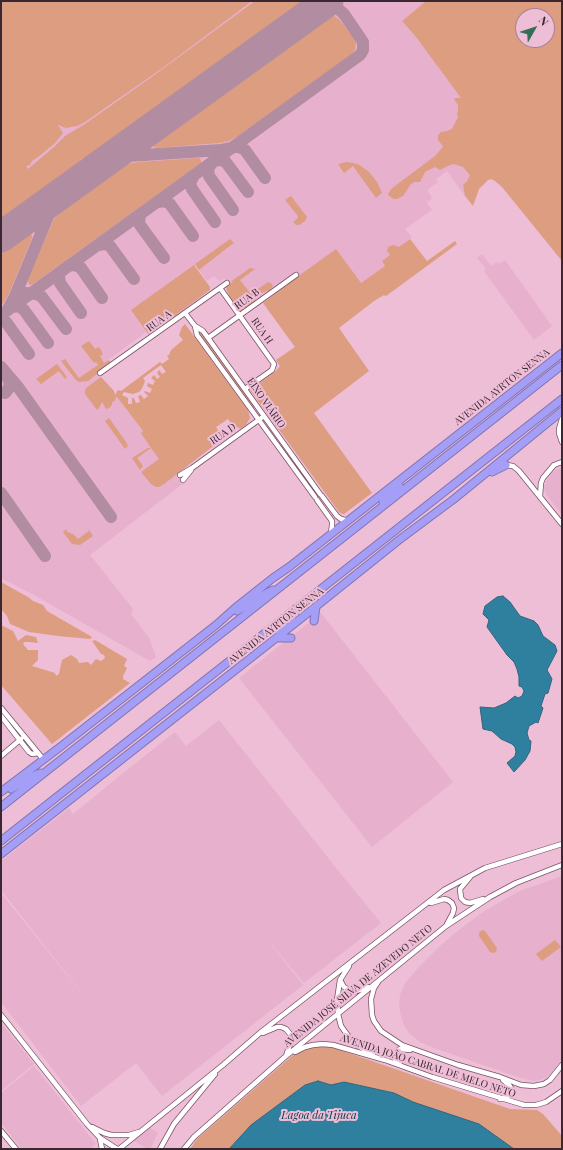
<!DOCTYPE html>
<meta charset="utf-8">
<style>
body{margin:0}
#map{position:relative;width:563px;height:1150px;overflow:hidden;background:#eebdd6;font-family:"Playfair Display",serif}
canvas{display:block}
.frame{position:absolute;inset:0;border:2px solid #392731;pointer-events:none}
.north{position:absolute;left:515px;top:8px;width:40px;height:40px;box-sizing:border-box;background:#eebdd6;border:1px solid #a68194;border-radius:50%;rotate:51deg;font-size:11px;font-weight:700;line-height:16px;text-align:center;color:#392731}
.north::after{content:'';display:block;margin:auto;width:14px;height:18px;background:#336e57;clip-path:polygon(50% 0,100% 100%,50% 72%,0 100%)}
</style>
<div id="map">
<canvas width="563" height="1150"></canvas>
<div class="frame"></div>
<div class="north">N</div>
</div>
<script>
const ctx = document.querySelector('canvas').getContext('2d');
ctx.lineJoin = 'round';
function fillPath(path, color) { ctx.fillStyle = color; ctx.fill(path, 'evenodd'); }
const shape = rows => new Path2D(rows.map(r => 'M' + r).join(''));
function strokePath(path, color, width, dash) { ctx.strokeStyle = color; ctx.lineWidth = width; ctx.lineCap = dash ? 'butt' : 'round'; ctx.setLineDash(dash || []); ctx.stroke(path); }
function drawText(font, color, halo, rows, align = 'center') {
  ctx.font = font + ' "Playfair Display",serif'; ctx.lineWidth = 4; ctx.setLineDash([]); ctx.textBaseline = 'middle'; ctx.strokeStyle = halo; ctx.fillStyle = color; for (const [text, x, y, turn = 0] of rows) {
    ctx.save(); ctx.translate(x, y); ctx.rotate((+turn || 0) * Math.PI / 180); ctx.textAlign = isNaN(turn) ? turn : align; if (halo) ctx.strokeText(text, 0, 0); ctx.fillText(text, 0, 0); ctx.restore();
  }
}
fillPath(shape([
 [233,1,426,1,402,21,416,37,462,99,470,175,467,181,463,185,465,196,447,171,436,179,438,182,427,190,432,198,427,203,432,210,405,229,412,237,382,261,385,266,361,283,297,277,294,273,246,308,224,278,220,281,217,279,214,276,207,281,199,270,234,244,206,258,193,268,138,320,146,332,104,363,99,356,99,347,94,363,96,362,98,364,98,371,101,377,100,378,110,387,175,475,178,473,185,482,90,555,133,609,131,614,149,638,156,657,150,661,34,595,1,578,1,178,57,125],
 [482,254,491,266,497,262,499,264,505,260,552,326,534,340,484,271,486,269,477,258],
 [562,468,562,515,546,494,544,488,547,480,551,474,557,469],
 [321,613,453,782,372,847,239,678],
 [219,720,340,873,381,923,304,983,262,933,303,985,162,1096,136,1063,81,1106,1,1002,1,893,99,1015,1,890,1,861,69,808,73,814,127,770,244,919,127,770,175,732,186,746],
 [562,876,562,1059,551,1075,540,1080,534,1081,518,1077,434,1048,420,1042,410,1034,404,1025,401,1016,399,1006,400,995,405,983,420,966,440,946,455,933,480,914,500,902,520,891],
 [1,1023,34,1064,1,1091],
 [34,1066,96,1144,90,1149,22,1149,1,1123,1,1093],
 [149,1127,158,1133,150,1149,147,1149,132,1140]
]), '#e7b0cd');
fillPath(shape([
 [1,1,252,1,164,67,85,122,77,126,71,127,66,128,63,127,59,125,58,125,63,133,55,143,38,157,32,161,30,165,26,166,28,169,54,147,65,136,85,124,153,76,255,1,307,1,87,160,83,162,81,159,80,160,82,163,1,222],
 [426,1,562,1,562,261,502,187,495,181,491,179,488,180,479,189,473,206,465,196,463,185,467,181,470,175,463,167,454,164,450,165,440,170,435,167,425,172,420,182,414,182,411,184,403,196,397,199,394,199,389,196,388,194,391,189,435,156,442,148,443,146,438,140,438,135,441,132,447,131,452,129,458,117,457,114,458,111,458,105,454,99,456,98,461,98,416,37,402,21],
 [523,16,547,16,547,40,523,40],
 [334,16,339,19,353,37,356,43,355,50,351,55,238,136,229,141,220,143,156,148,154,147,153,144,155,142,323,20,327,17],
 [199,158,201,160,201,163,33,284,30,285,28,283,28,279,53,221,58,213,67,205,117,169,127,164,138,162],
 [347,162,358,164,369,172,377,182,382,193,376,198,353,166,344,173,338,164],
 [291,196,307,217,305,221,299,225,296,225,293,222,297,219,298,216,285,200],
 [29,233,32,235,32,238,8,296,1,306,1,253],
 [230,239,234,243,199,270,195,264],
 [410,239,427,261,455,241,457,244,386,296,384,295,374,301,339,328,369,371,314,413,372,493,344,514,343,514,339,512,250,390,276,371,280,366,276,360,295,347,263,303,297,277,336,249,361,283,385,266,382,261,390,255,387,251,388,247,393,245,399,247],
 [194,265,210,287,210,290,150,334,148,334,131,310],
 [250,268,255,269,240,280,251,294,268,282,271,283,273,286,270,290,261,293,260,296,256,298,253,304,246,309,243,306,241,306,240,307,243,310,241,311,237,308,238,307,230,298,226,288,228,285,231,283,233,280],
 [185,324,248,410,250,418,246,425,240,429,238,427,235,429,228,419,216,427,223,438,216,444,164,484,159,487,156,487,151,484,141,472,159,459,151,448,137,458,143,466,140,470,132,458,148,448,151,448,141,433,143,431,117,397,116,397,115,401,112,402,112,405,109,408,106,409,102,402,99,408,97,410,85,394,85,391,86,388,101,377,114,391,115,395,118,390,121,391,160,362,162,364,169,359,167,356,169,355,171,350,183,340,179,335,182,327],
 [161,365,166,372,162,374,159,370,157,373,160,377,157,379,154,375,151,378,155,381,153,385,148,383,147,386,152,389,150,393,145,391,144,392,148,396,144,399,141,395,138,396,140,402,136,403,134,398,132,398,132,404,128,404,128,398,122,395,124,392,133,394,139,392,141,390,144,384,145,381,143,378],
 [200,331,254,406,253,408,198,333,198,332],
 [89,341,95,349,99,347,103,354,100,356,104,363,109,360,111,363,88,381,79,382,76,380,61,361,65,359,79,378,98,365,96,362,94,363,81,346],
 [57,364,67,377,65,379,59,371,41,384,36,379],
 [109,418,126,442,128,446,125,449,105,421],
 [87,527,93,536,80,545,72,544,63,532,66,529,68,533,70,532,71,534,73,534,78,539,89,531],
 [1,582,28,597,33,601,43,605,47,611,92,637,90,639,58,636,29,632,10,624,7,616,1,609],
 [1,625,13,631,18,641,26,635,36,637,38,643,29,642,24,642,23,644,28,650,38,650,38,660,32,666,55,673,56,676,59,674,62,660,71,655,77,659,79,663,88,662,91,665,96,659,101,661,105,658,104,655,101,654,92,641,95,640,127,659,124,666,127,668,123,676,123,679,130,683,52,744,1,685],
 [482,930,485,931,497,948,496,952,493,953,490,952,479,936,479,933],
 [555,940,561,947,542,961,536,954],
 [326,1045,510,1109,537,1110,543,1114,562,1136,562,1149,514,1149,479,1124,412,1102,394,1093,344,1082,331,1085,318,1081,305,1085,251,1125,229,1149,190,1149,197,1139,293,1055,308,1049]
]), '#dd9d80');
const water = shape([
 [503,596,510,602,520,616,534,621,538,625,543,636,555,645,557,651,547,670,552,679,548,693,545,694,541,706,543,708,538,723,536,722,529,726,527,733,529,740,531,741,530,751,525,760,514,772,507,763,515,756,516,752,515,747,512,744,501,739,492,731,483,729,480,707,494,708,506,703,515,696,518,698,522,696,524,691,522,687,519,686,519,677,517,669,514,662,507,655,487,627,489,620,483,614,485,606,497,597,503,596],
 [318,1081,331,1085,344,1082,394,1093,413,1102,479,1124,514,1149,229,1149,251,1125,305,1085,318,1081]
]);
fillPath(water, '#2f809e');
strokePath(water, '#32657d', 1);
strokePath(shape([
 [147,132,140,139,138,146,141,152,148,155],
 [233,147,239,147,245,150,265,178],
 [214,161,219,160,225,161,248,192],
 [104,163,109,160,127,156,221,150,230,148],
 [212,163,208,169,209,176,233,210],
 [194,175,190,183,192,189,215,222],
 [158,202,164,201,170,204,193,236],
 [140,215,139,222,140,225,164,258],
 [16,227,26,220,34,219,40,224,41,231],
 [98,245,105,244,110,246,134,279],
 [68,266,73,265,76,265,81,268,102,298],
 [64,269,60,273,59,277,60,283,81,313],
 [26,293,37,294,42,297,66,329],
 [9,307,15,296,49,214,59,196],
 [12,307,19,306,24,310,48,343],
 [1,315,360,55,363,50,363,42,344,14,337,8,331,7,321,6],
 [1,319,6,322,29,354],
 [1,367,18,387,111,517],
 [5,393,9,388,10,383,6,374],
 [1,493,45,556]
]), '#b28ca0', 12);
strokePath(shape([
 [1,237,328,1]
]), '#b28ca0', 31);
const minor = shape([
 [220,288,274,364,272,370,245,389],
 [185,313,195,326,203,331,320,494],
 [195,326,197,335,315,497],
 [208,338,296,275],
 [100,373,227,283],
 [562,419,559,429,559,433,562,442],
 [506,465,513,466,519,471,562,524],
 [180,475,192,468,264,416],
 [183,480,191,470],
 [322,496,337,516,341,519,348,521],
 [540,496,541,483,543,478,554,465,562,462],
 [317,500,332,521,332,525,331,533],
 [1,708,43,759],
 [1,716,29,752,32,754,38,753],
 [1,756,21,739],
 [470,877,460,889,461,898,465,902,470,903,483,899],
 [431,903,444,899,448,900,452,903,454,908,453,913,447,924],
 [349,966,340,980,337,1000,338,1014,341,1026,349,1037,358,1046,373,1054],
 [340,980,344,987,349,990,354,992,368,987],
 [378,982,374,988,371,999,372,1015,374,1021,381,1031,402,1045,458,1065,500,1077,521,1085,534,1086,544,1084,550,1080,562,1065],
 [1,1015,87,1124,100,1138,117,1149],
 [263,1033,277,1027,281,1027,286,1029,290,1034,291,1041,286,1056],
 [295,1052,305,1047,313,1045,323,1044,333,1045,385,1060,432,1077,524,1105,536,1105,546,1102,562,1091],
 [400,1065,395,1059,394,1056,395,1052,400,1049,410,1050],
 [500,1099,509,1096,511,1093,511,1088,509,1085,503,1080],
 [92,1127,104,1133,111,1135,129,1135,139,1132],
 [1,1131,16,1149],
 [100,1139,102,1149],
 [119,1149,223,1065,261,1032,444,890,485,868,562,844],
 [160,1149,174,1124,215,1074],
 [184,1149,194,1137,286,1056,446,926,490,897,516,883,562,865]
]);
const highway = shape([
 [492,472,506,465],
 [383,502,399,485],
 [237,611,261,596,273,590],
 [314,621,316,607],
 [279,632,294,614],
 [276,638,291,638],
 [11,789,27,779,40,773],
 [1,792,64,744,216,625,235,608,273,578,289,567,562,353],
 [1,807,562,365],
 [1,841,562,399],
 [1,854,294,624,399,540,454,499,562,411]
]);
strokePath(minor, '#7a5167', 6);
strokePath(highway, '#7f74b1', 9);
strokePath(minor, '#fff', 4.5);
strokePath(highway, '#a49ef6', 7);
drawText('10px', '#392731', '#eebdd6', [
 ["RUA B",247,299,-36],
 ["RUA A",159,321,-36],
 ["RUA H",262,331,55],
 ["AVENIDA AYRTON SENNA",502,387,-38],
 ["EIXO VIÁRIO",266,403,55],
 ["RUA D",223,434,-35],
 ["AVENIDA AYRTON SENNA",276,626,-38],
 ["AVENIDA JOSÉ SILVA DE AZEVEDO NETO",358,986,-39],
 ["AVENIDA JOÃO CABRAL DE MELO NETO",428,1066,18]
]);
drawText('italic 11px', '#083949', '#eebdd6', [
 ["Lagoa da Tijuca",319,1116]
]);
</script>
